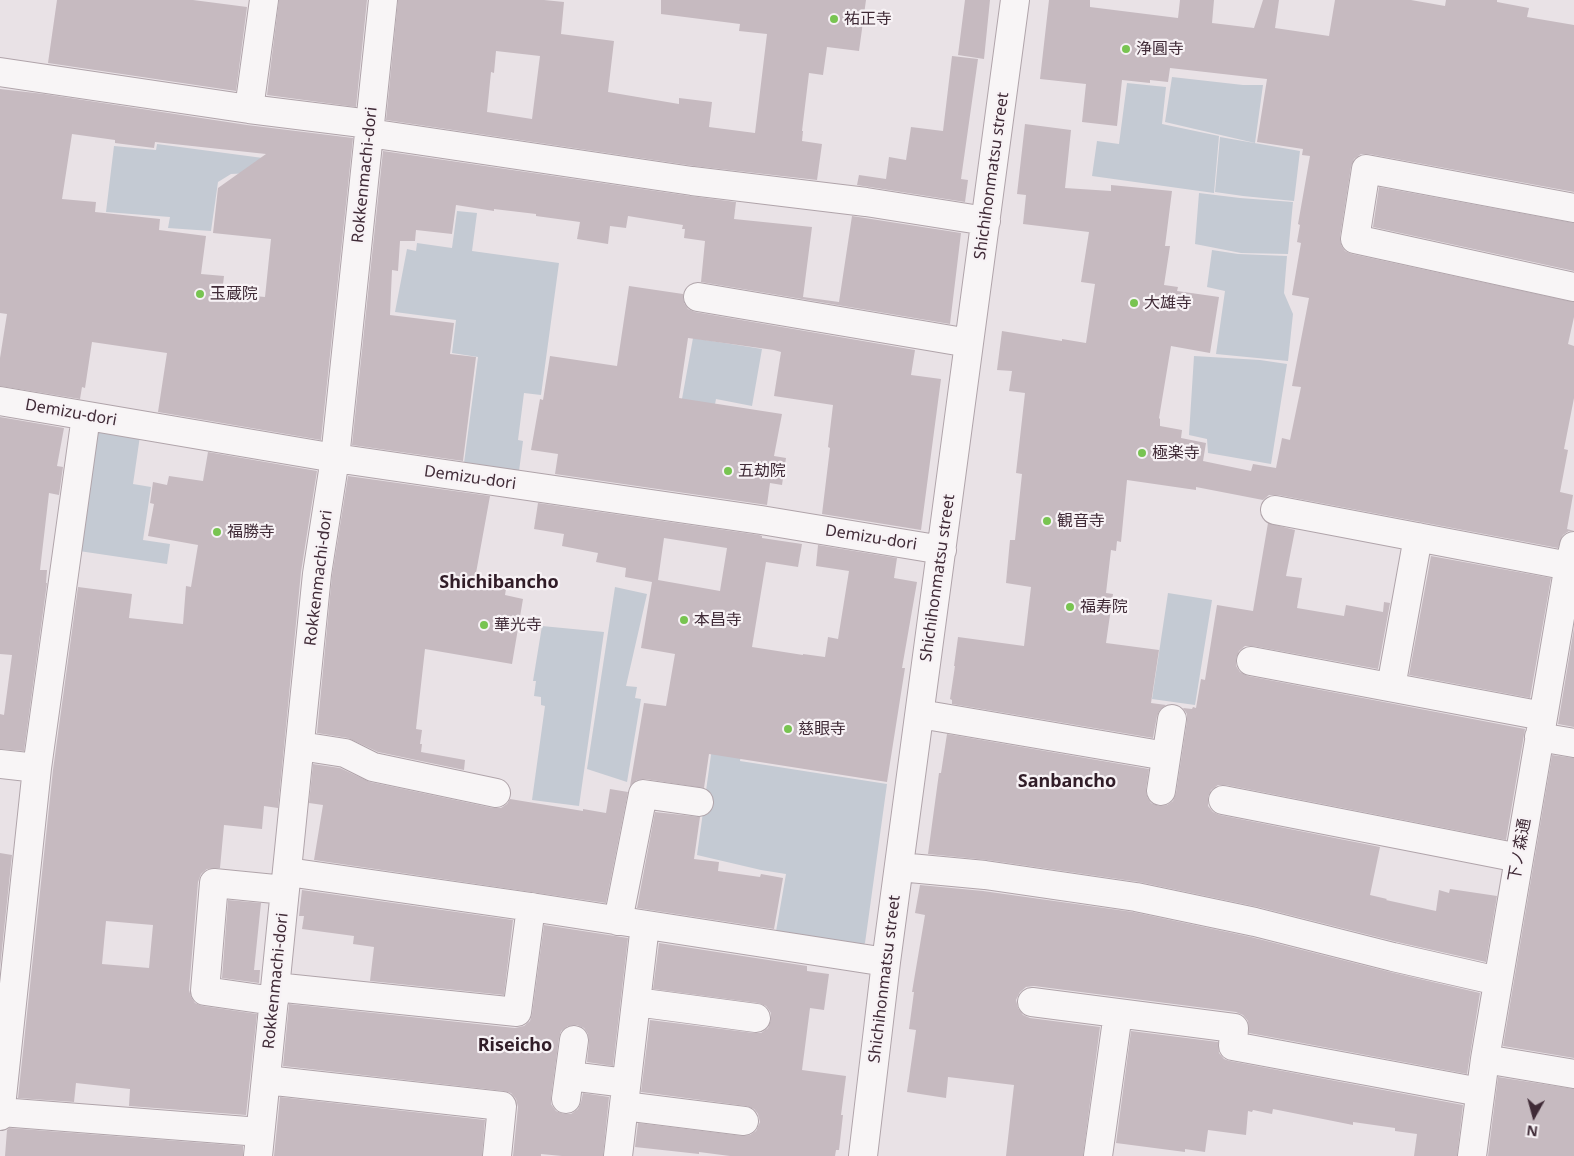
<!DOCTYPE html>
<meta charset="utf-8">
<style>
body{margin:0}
#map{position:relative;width:1574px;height:1156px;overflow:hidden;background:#e9e2e6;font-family:"Noto Sans",sans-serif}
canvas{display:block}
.north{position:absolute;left:1509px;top:1091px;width:50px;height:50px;-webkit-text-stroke:4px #f7f2f5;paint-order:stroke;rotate:187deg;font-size:14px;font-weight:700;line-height:20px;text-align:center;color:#402b37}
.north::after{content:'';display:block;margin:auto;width:18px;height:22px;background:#402b37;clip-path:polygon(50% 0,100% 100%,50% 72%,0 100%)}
</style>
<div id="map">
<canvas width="1574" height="1156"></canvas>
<div class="north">N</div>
</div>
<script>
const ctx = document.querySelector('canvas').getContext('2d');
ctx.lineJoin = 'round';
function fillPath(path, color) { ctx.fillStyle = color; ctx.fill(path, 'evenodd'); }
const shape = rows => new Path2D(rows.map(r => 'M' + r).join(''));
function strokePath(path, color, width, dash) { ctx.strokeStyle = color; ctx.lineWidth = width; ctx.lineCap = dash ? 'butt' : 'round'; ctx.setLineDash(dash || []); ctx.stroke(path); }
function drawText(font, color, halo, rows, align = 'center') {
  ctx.font = font + ' "Noto Sans","Noto Sans JP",sans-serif'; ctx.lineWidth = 4.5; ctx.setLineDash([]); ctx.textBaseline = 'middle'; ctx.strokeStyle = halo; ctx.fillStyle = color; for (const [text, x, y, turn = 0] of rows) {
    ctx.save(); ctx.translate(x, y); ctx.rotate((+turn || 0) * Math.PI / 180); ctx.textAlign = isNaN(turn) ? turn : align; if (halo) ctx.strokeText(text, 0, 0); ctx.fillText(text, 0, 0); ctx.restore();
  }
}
fillPath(shape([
 [1172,77,1243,85,1263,85,1255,143,1165,122],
 [1127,83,1166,87,1162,124,1219,136,1214,193,1092,176,1097,141,1119,144],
 [1220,137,1300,151,1294,201,1243,196,1215,192],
 [157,144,293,162,292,171,231,174,218,182,211,231,168,228,170,217,106,212,114,146,156,150],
 [1199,193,1240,198,1293,202,1288,254,1241,253,1195,244],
 [457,211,477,213,472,251,559,263,541,395,524,393,518,440,523,441,519,471,464,463,478,357,452,353,456,320,395,312,407,249,416,251,417,243,452,248],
 [1212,250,1238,254,1287,256,1284,293,1293,314,1288,361,1216,354,1225,291,1207,287],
 [693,338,762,349,752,406,716,399,714,410,680,410],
 [1194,356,1260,360,1287,364,1271,464,1208,453,1207,439,1189,435],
 [97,430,140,436,133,484,151,487,143,540,170,544,167,564,79,551],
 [615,587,647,594,626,686,637,687,635,698,641,699,627,782,587,769],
 [1168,593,1212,600,1195,705,1152,699],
 [542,626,604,632,579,806,532,800,545,706,541,705,541,697,534,696,536,681,533,681],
 [717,712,747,717,740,761,887,784,865,943,856,951,775,937,786,874,761,870,697,855]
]), '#c4cad3');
fillPath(shape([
 [57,0,193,0,247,7,236,91,48,63],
 [279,0,367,0,356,107,267,95],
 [398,0,544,0,564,2,561,34,614,41,608,92,679,104,679,98,712,102,709,127,755,133,767,34,739,31,740,24,661,14,661,0,866,0,859,51,827,47,823,75,809,73,802,131,803,131,802,141,822,144,817,180,694,166,386,120],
 [496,51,540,56,532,119,487,112,491,72,494,73],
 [965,0,990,0,984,59,958,55],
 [1049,0,1090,0,1090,7,1178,18,1180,0,1214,0,1212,23,1254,28,1263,0,1279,0,1275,28,1329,36,1335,0,1411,0,1445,6,1446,0,1497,0,1497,2,1529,8,1527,17,1574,25,1574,192,1369,154,1361,154,1354,159,1351,167,1340,237,1341,245,1345,251,1352,254,1574,302,1574,317,1568,344,1574,346,1574,398,1564,449,1568,450,1560,492,1573,495,1567,529,1574,531,1569,531,1563,535,1558,548,1278,495,1269,495,1263,500,1196,487,1196,490,1127,480,1121,542,1117,541,1116,551,1111,550,1106,593,1113,594,1106,643,1159,650,1151,703,1166,705,1160,710,1157,716,1153,738,952,704,952,700,950,699,955,666,954,666,958,637,1024,646,1031,587,1006,583,1010,540,1015,540,1022,474,1016,473,1025,393,1009,391,1012,371,997,370,1002,331,1062,341,1062,339,1086,343,1095,284,1081,282,1089,232,1023,224,1026,195,1017,194,1025,124,1071,130,1065,188,1111,191,1111,185,1172,191,1165,246,1170,246,1164,285,1178,287,1177,291,1219,297,1210,353,1171,346,1159,418,1160,419,1160,426,1182,430,1181,438,1206,443,1203,461,1251,471,1253,464,1276,468,1282,438,1290,440,1301,387,1292,386,1309,298,1292,295,1301,243,1297,242,1300,225,1298,224,1310,156,1302,155,1303,149,1257,142,1267,79,1170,68,1168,82,1150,80,1150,83,1122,80,1117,126,1082,122,1086,84,1040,79],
 [952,56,978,59,961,179,968,180,965,202,857,185,859,175,886,179,889,157,906,160,911,127,943,131],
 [0,89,44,94,247,125,353,138,321,440,158,412,167,353,92,342,85,388,82,387,80,399,0,386,0,358,7,314,0,313],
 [72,134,115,140,115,143,154,148,155,142,266,154,218,188,213,233,271,239,265,297,222,293,224,276,201,274,206,236,159,230,160,219,95,212,96,202,62,199],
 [383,151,690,196,736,202,734,219,812,227,803,297,839,302,852,216,961,233,950,324,701,282,705,241,684,238,685,229,682,229,683,225,628,216,626,228,610,226,608,244,577,239,580,222,536,216,536,214,494,209,494,211,456,205,452,234,416,230,415,241,400,241,398,271,392,270,390,315,454,323,450,354,476,357,463,461,352,445],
 [1379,187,1574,223,1574,271,1373,227],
 [629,286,683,294,684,303,688,309,695,312,915,350,911,375,941,379,921,530,822,514,830,448,828,447,833,405,774,396,781,352,774,350,688,338,679,398,782,414,774,456,786,458,782,485,770,483,767,505,555,474,558,454,531,450,540,399,543,400,550,356,617,366],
 [0,417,64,428,57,466,63,467,59,495,49,493,40,570,47,570,46,583,47,583,24,751,0,749,0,714,4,715,12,655,0,654],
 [208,452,317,471,301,572,278,808,264,806,262,829,224,825,220,868,207,869,201,874,198,882,189,990,191,997,195,1003,203,1006,257,1014,246,1115,129,1106,130,1089,76,1083,74,1102,18,1098,53,770,78,587,132,594,129,618,183,624,186,586,191,587,198,545,148,536,154,504,150,503,153,482,167,485,169,476,203,481],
 [106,921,153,925,149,968,102,964],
 [348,476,490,496,474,584,506,589,505,595,523,599,512,664,425,649,417,720,416,729,422,730,420,744,422,744,421,752,465,760,464,770,378,752,348,738,317,733,332,576],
 [538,503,759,535,762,536,762,538,802,544,798,567,766,562,752,647,803,655,803,654,825,657,828,637,838,639,849,571,816,566,818,545,897,558,894,578,917,582,902,668,905,668,887,782,709,754,704,788,645,779,637,780,630,786,644,703,666,706,675,654,641,648,652,582,625,577,626,568,596,562,598,553,562,546,564,534,534,529],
 [664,538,727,548,720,591,658,580],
 [1268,523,1295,530,1286,576,1302,578,1297,608,1344,616,1346,605,1383,612,1384,602,1390,603,1378,669,1253,646,1245,646,1239,651,1236,659,1236,666,1240,672,1248,676,1525,729,1506,840,1226,785,1218,785,1211,790,1208,797,1208,806,1213,812,1220,815,1380,847,1370,895,1387,899,1386,900,1436,911,1439,890,1449,893,1450,889,1497,896,1486,962,1397,942,1258,907,1139,882,987,860,928,854,939,773,941,773,947,734,1149,769,1146,789,1147,797,1151,803,1159,806,1167,805,1173,801,1176,793,1187,721,1187,714,1183,708,1192,709,1193,707,1196,708,1201,679,1205,680,1217,605,1253,611],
 [1431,556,1551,578,1530,698,1409,675],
 [1574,628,1574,727,1558,724],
 [1552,755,1574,758,1574,1058,1503,1046],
 [313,764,340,768,370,782,493,808,501,808,507,804,510,799,583,811,583,809,606,813,610,789,628,792,606,903,314,860,323,805,309,803],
 [655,812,700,817,694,859,719,862,718,871,760,877,761,874,783,878,774,929,637,908],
 [0,853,12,855,0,968],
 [920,885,983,891,1133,912,1251,937,1390,972,1480,993,1467,1074,1249,1033,1248,1021,1243,1015,1236,1012,1034,986,1026,987,1020,992,1016,1000,1018,1008,1023,1015,1030,1018,1100,1027,1083,1156,1006,1156,1014,1085,948,1077,946,1098,907,1092,916,1030,909,1029,914,992,912,992,925,915,915,913],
 [302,890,513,920,504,995,370,981,374,947,353,944,354,936,302,929,304,916,299,916],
 [228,900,261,903,254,970,260,970,259,983,222,978],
 [544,925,628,938,613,1066,587,1062,589,1042,588,1034,584,1028,577,1025,568,1026,561,1031,559,1038,551,1097,551,1104,556,1111,564,1114,571,1114,578,1109,581,1102,583,1093,609,1097,603,1156,562,1156,541,1154,541,1156,513,1156,518,1107,516,1099,511,1093,504,1091,283,1066,289,1004,515,1028,524,1026,530,1021,532,1014],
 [659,943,807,966,807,971,829,974,824,1010,810,1008,802,1070,846,1076,841,1115,843,1115,839,1150,836,1150,835,1156,730,1156,699,1152,699,1154,635,1147,638,1123,743,1136,750,1135,756,1131,760,1122,758,1114,754,1109,746,1106,641,1092,650,1020,754,1033,761,1033,768,1028,771,1020,771,1013,766,1006,758,1003,653,989],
 [1131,1031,1218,1042,1219,1053,1224,1059,1230,1061,1463,1105,1457,1156,1414,1156,1417,1134,1395,1131,1395,1128,1353,1122,1353,1125,1273,1109,1272,1114,1253,1110,1252,1112,1248,1111,1246,1135,1208,1130,1205,1152,1185,1149,1185,1152,1116,1143],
 [1498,1077,1574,1089,1574,1156,1488,1156],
 [280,1097,485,1120,482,1156,274,1156],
 [9,1128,243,1146,243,1156,5,1156,7,1130]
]), '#c6bac0');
const minor = shape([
 [0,72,249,109,370,124],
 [249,109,264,0],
 [369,133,692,181,866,202,986,221],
 [1574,208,1366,169,1355,239,1574,287],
 [698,297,969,343],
 [0,401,335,458,761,520,942,550],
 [1275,510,1569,566],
 [1251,661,1543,716],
 [1391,687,1418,537],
 [920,714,1166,756],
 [1539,737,1574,743],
 [300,746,345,753,373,767,496,793],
 [0,764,37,768],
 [1161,791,1172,719],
 [1223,800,1519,858],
 [899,867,985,875,1136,897,1255,922,1393,957,1498,981],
 [288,872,531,907,886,962],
 [618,921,643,794,699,802],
 [275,987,517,1012,531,907],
 [274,1001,205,991,214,883,285,890],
 [636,1002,756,1018],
 [1032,1002,1234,1028,1233,1046,1480,1092],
 [1485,1059,1574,1074],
 [570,1076,626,1083],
 [266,1080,502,1106,497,1156],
 [566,1099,574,1040],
 [624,1106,744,1121],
 [0,1112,260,1132],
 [0,1116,37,768,86,416],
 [258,1156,317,574,335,458,383,0],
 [618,1156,645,925],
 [863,1156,886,962,1015,0],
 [1098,1156,1118,1013],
 [1472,1156,1485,1059,1567,576,1574,546]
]);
strokePath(minor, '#b0a4aa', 30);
strokePath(minor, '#f8f5f6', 28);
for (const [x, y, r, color] of [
 [834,19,5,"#78c451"],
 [1126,49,5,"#78c451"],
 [200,294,5,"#78c451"],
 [1134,303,5,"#78c451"],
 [1142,453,5,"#78c451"],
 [728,471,5,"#78c451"],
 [1047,521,5,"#78c451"],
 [217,532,5,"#78c451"],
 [1070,607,5,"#78c451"],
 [684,620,5,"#78c451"],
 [484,625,5,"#78c451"],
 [788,729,5,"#78c451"]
]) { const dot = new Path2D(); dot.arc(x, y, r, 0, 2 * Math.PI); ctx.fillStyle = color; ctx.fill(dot); strokePath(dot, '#f7f2f5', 2); }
drawText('16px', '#402b37', '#f7f2f5', [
 ["祐正寺",844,19],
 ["浄圓寺",1136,49],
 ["玉蔵院",210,294],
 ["大雄寺",1144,303],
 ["極楽寺",1152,453],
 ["五劫院",738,471],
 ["観音寺",1057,521],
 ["福勝寺",227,532],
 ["福寿院",1080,607],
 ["本昌寺",694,620],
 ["華光寺",494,625],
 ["慈眼寺",798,729]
], 'left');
drawText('16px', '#402b37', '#f7f2f5', [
 ["Rokkenmachi-dori",365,175,-84],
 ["Shichihonmatsu street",992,176,-82],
 ["Demizu-dori",71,413,10],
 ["Demizu-dori",470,478,8],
 ["Demizu-dori",871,538,9],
 ["Rokkenmachi-dori",319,578,-83],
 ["Shichihonmatsu street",938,578,-82],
 ["下ノ森通",1520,850,-80],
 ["Shichihonmatsu street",885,979,-83],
 ["Rokkenmachi-dori",276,981,-84]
]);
drawText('bold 18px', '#311d28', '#f7f2f5', [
 ["Shichibancho",499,583],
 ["Sanbancho",1067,782],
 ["Riseicho",515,1046]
]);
</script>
